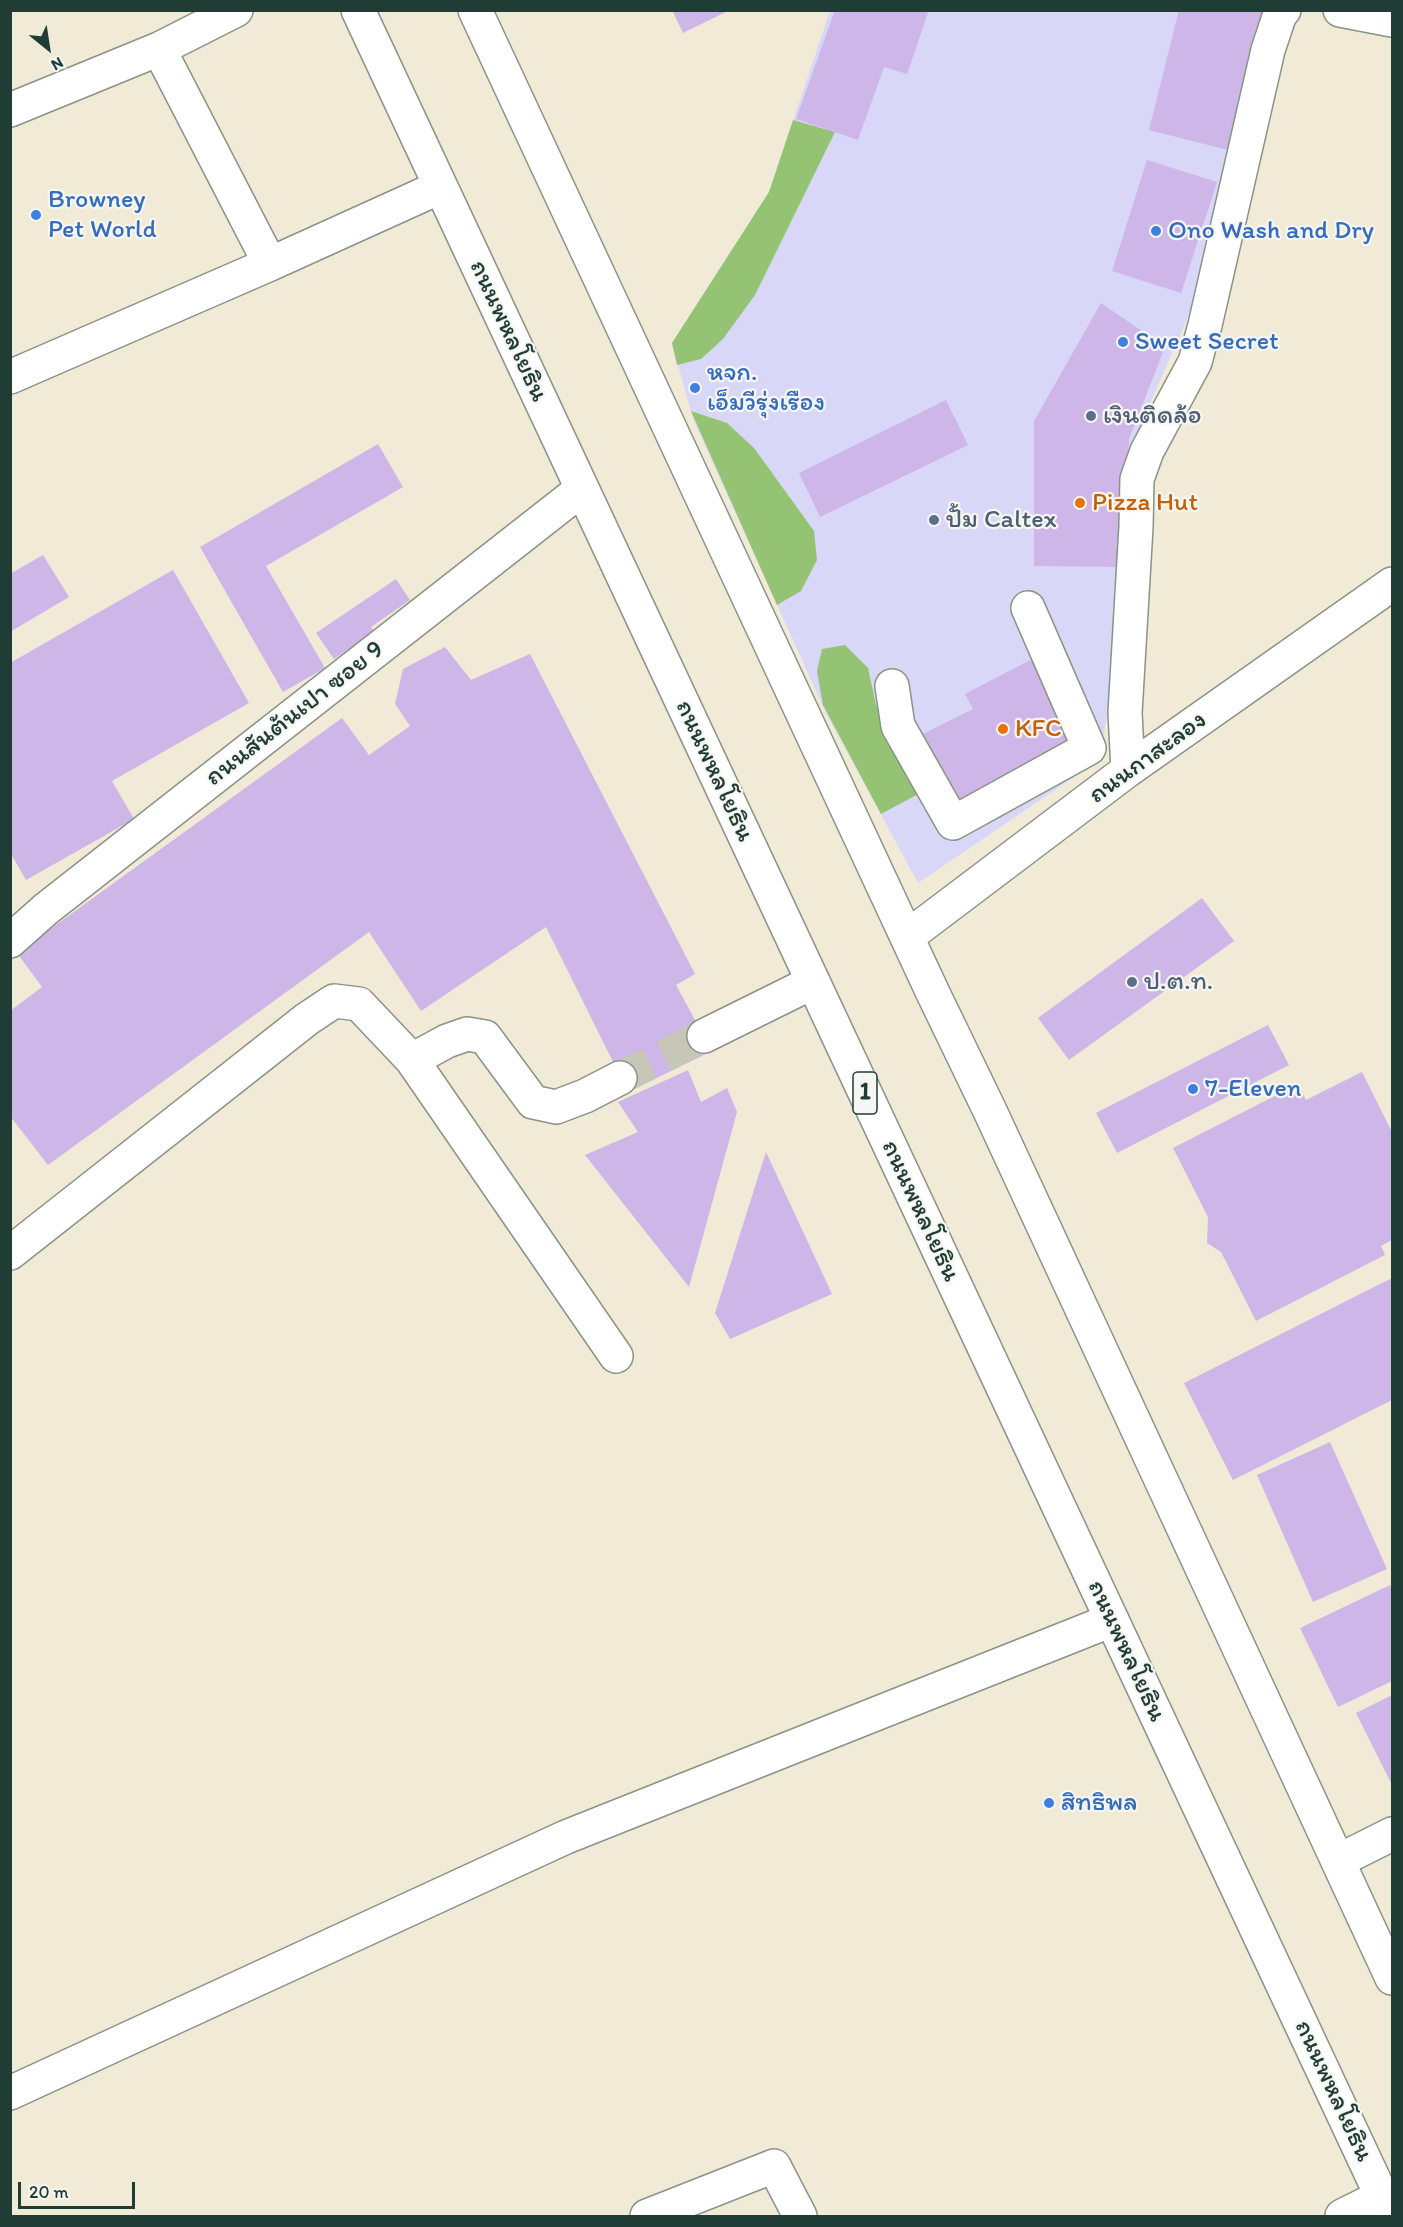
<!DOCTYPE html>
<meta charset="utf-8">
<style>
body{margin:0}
#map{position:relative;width:1403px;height:2227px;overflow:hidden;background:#f0ead6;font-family:Itim,sans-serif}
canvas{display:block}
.frame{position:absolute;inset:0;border:12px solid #1f3d34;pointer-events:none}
.north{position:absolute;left:18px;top:18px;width:60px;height:60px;-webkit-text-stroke:4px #f6f6f2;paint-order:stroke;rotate:150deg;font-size:16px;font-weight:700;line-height:24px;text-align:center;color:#1f3d34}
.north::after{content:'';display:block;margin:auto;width:21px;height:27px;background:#1f3d34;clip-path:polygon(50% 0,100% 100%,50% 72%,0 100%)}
.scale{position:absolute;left:18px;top:2182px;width:117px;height:27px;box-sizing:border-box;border:3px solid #1f3d34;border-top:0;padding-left:8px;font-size:18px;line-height:21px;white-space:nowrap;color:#1f3d34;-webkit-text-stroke:4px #f6f6f2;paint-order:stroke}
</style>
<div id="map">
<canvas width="1403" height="2227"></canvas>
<div class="frame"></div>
<div class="north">N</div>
<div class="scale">20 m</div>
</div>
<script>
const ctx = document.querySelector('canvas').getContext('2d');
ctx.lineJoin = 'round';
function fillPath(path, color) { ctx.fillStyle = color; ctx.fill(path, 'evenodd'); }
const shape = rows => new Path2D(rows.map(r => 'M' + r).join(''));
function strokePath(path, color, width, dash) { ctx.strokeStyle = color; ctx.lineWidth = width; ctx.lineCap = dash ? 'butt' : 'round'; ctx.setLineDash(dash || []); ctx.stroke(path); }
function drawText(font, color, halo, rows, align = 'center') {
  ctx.font = font + ' Itim,"Playpen Sans Thai",sans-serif'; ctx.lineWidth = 4.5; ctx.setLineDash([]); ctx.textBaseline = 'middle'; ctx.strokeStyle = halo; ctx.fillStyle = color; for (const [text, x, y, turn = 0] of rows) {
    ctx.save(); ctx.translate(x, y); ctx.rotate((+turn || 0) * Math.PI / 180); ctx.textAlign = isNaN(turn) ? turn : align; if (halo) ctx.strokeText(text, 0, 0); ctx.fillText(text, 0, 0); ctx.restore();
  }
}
fillPath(shape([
 [830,11,1268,11,1193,306,1136,435,1120,644,1099,760,918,883,826,713,693,419,672,343,769,192]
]), '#d8d7f8');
fillPath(shape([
 [793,120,835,132,755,295,723,339,701,359,677,365,672,343,769,192],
 [691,411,727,423,754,448,814,531,817,560,801,591,777,605],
 [845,645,868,668,876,705,893,741,922,792,881,814,823,705,817,671,822,649]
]), '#94c373');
fillPath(shape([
 [672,10,730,10,683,33],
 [835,10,929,10,907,74,884,67,858,140,796,119],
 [1179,10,1263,10,1228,150,1149,130],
 [1147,160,1217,182,1181,293,1112,271],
 [1101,303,1165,347,1129,439,1123,567,1034,566,1034,421],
 [946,400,968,445,820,517,799,473],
 [378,444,403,487,266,566,325,668,283,692,200,547],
 [43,555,69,597,10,632,10,574],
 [173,570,249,703,112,781,134,819,26,880,10,852,10,663],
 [396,579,410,600,371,627,374,632,334,659,316,633],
 [445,647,471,680,530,654,695,974,676,985,712,1051,628,1092,546,927,421,1011,369,932,48,1165,10,1116,10,1011,42,987,17,953,342,718,369,755,410,726,395,704,403,669],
 [1036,657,1081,746,957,810,919,736,973,709,965,694],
 [1202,898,1234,941,1069,1060,1038,1018],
 [1268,1025,1289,1065,1117,1153,1096,1113],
 [688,1070,701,1102,727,1088,737,1112,689,1287,585,1155,638,1132,618,1102],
 [1362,1072,1392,1132,1392,1240,1381,1246,1385,1255,1256,1321,1221,1252,1207,1243,1208,1217,1173,1148,1298,1084,1306,1100],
 [766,1152,832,1294,730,1339,715,1313],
 [1392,1278,1392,1400,1233,1480,1184,1383],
 [1330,1442,1387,1569,1313,1602,1257,1475],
 [1390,1585,1392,1591,1392,1681,1338,1707,1300,1628],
 [1392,1695,1392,1785,1356,1713]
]), '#ceb6e8');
strokePath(shape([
 [620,1078,704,1036]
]), '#c6c7b6', 33, [33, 16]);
const minor = shape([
 [236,10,159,49,270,264,440,187],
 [1340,10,1392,20],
 [10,110,159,49],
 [10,377,270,264],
 [892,686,898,726,953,823,1089,748,1028,608],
 [1128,770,1125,713,1136,527,1137,479,1147,451,1195,362,1205,325,1268,50,1280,14,1284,10],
 [907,937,1128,770,1392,584],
 [10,941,46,909,582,489],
 [704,1036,813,982],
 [412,1060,616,1356],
 [10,1253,307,1019,334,1001,359,1004,412,1060,447,1041,467,1034,485,1037,533,1102,556,1107,585,1096,620,1078],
 [1338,1861,1392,1834],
 [10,2093,566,1837,1112,1620],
 [647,2216,774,2166,800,2216],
 [1342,2216,1382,2196]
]);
const major = shape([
 [358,10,1391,2216],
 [475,10,932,991,990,1111,1392,1978]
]);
strokePath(minor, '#889485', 36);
strokePath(major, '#889485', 36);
strokePath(minor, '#fff', 33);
strokePath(major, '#fff', 33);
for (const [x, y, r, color] of [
 [36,215,6,"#3f7fe0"],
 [1156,231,6,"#3f7fe0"],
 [1123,342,6,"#3f7fe0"],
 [695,388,6,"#3f7fe0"],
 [1091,416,6,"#5c6f8a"],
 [1080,503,6,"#e8710a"],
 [934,520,6,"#5c6f8a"],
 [1003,729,6,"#e8710a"],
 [1132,982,6,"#5c6f8a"],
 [1193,1089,6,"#3f7fe0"],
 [1049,1803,6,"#3f7fe0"]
]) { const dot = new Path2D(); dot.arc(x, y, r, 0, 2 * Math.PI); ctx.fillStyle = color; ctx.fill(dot); strokePath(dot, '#f6f6f2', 2); }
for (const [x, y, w] of [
 [865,1093,24]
]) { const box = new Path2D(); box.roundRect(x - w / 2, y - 21, w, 42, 4.5); ctx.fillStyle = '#f6f6f2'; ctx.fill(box); strokePath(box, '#1f3d34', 1.5); }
drawText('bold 24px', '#1f3d34', null, [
 ["1",865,1093]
]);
drawText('26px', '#366cbe', '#f6f6f2', [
 ["Browney",48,200],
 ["Pet World",48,230],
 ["Ono Wash and Dry",1168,231],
 ["Sweet Secret",1135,342],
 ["หจก.",707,373],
 ["เอ็มวีรุ่งเรือง",707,403],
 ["7-Eleven",1205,1089],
 ["สิทธิพล",1061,1803]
], 'left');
drawText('26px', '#1f3d34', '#f6f6f2', [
 ["ถนนพหลโยธิน",508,331,65],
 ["ถนนสันต้นเปา ซอย 9",295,714,-38],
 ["ถนนกาสะลอง",1148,758,-36],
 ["ถนนพหลโยธิน",714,771,65],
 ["ถนนพหลโยธิน",920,1211,65],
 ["ถนนพหลโยธิน",1126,1651,65],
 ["ถนนพหลโยธิน",1333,2091,65]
]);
drawText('26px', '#4e5e75', '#f6f6f2', [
 ["เงินติดล้อ",1103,416],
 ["ปั้ม Caltex",946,520],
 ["ป.ต.ท.",1144,982]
], 'left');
drawText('26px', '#c56008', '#f6f6f2', [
 ["Pizza Hut",1092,503],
 ["KFC",1015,729]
], 'left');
</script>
